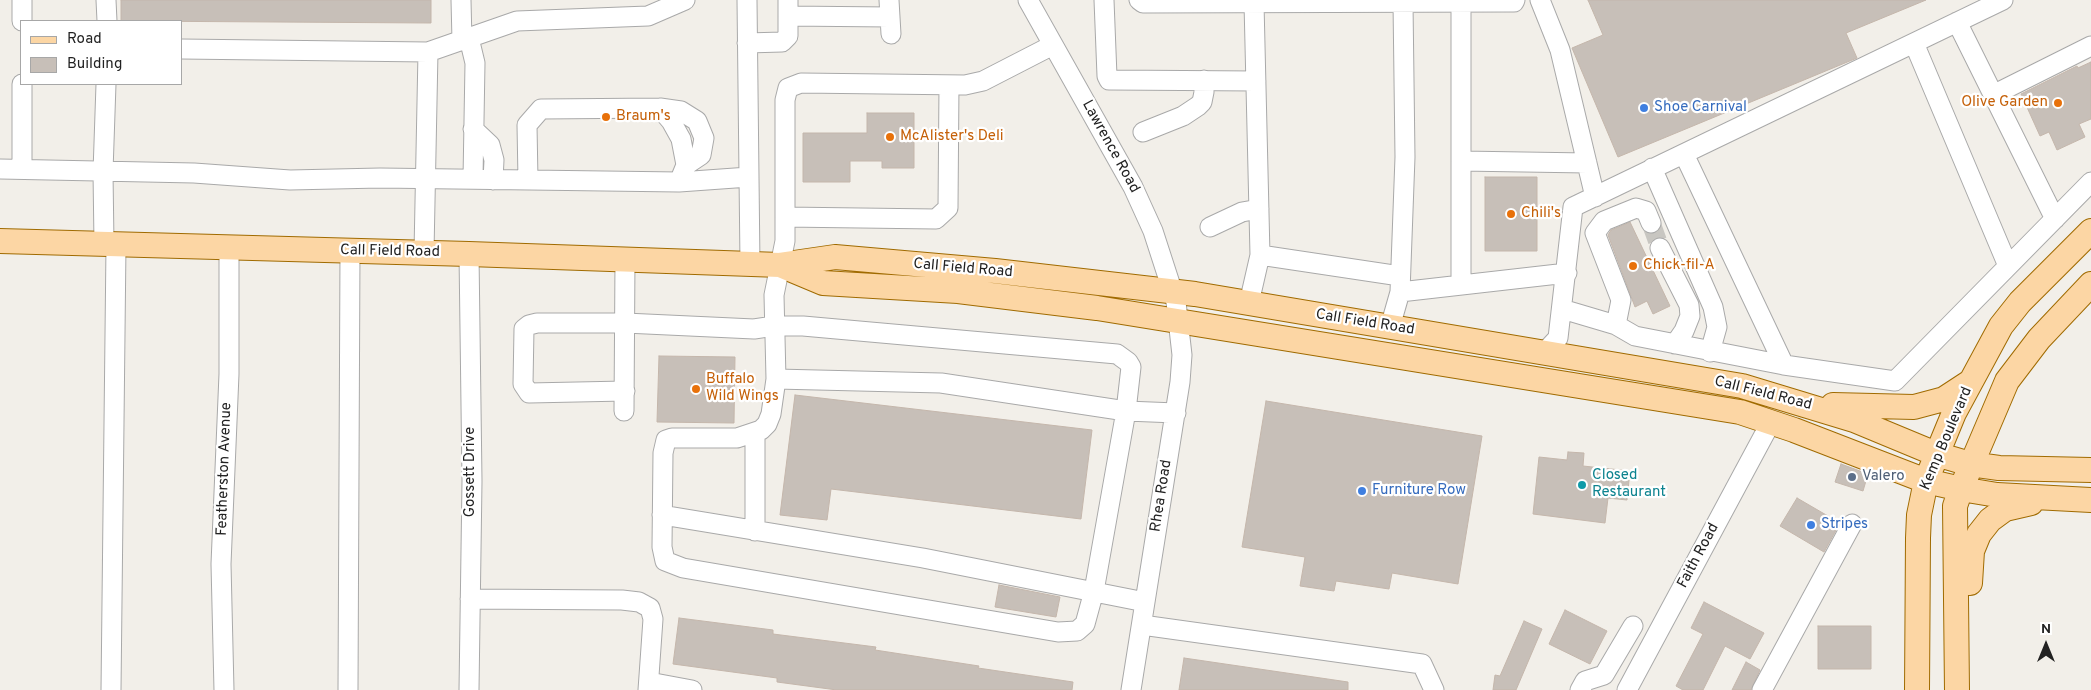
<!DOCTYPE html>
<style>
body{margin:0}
#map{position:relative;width:2091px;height:690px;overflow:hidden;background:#f2efe9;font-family:Overpass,sans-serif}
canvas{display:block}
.legend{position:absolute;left:20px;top:20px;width:162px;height:65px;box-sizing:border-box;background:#fff;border:1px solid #a7a7a7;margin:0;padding:6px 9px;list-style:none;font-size:15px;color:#222}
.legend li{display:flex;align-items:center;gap:10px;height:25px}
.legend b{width:25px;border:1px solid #a7a7a7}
.north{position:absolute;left:2021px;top:620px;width:50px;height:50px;-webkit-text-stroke:4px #fff;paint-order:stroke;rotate:0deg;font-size:14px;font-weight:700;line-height:20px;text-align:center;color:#222}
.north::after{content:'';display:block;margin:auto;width:18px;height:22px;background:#222;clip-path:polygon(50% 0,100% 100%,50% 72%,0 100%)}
</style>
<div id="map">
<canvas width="2091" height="690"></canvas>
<ul class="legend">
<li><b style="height:6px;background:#fcd6a4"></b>Road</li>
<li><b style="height:14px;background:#c7bfb8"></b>Building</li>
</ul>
<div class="north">N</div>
</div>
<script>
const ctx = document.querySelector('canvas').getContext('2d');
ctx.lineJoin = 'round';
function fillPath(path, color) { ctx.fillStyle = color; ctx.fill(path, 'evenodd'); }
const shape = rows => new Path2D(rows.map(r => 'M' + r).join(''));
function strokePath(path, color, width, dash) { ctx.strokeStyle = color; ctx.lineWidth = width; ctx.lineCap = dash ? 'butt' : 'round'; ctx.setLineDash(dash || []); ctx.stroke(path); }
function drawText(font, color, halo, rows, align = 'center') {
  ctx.font = font + ' Overpass,sans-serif'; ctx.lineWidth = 4.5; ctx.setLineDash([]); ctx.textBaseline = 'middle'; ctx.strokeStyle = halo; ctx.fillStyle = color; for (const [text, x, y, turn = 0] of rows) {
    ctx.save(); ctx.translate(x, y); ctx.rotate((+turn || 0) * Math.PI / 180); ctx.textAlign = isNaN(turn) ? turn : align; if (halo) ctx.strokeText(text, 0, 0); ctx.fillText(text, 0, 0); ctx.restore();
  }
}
const building = shape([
 [121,0,431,0,431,23,121,21,121,0],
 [1588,0,1926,0,1846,33,1857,58,1618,157,1572,48,1603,35,1588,0],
 [2091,62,2091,119,2079,124,2085,137,2057,150,2049,132,2040,136,2021,94,2077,66,2078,68,2091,62],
 [867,113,914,113,914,168,882,168,882,161,850,161,850,182,803,182,803,133,867,133,867,113],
 [1485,177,1537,177,1537,251,1485,251,1485,177],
 [1630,222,1670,306,1653,314,1647,301,1635,307,1608,235,1611,230,1630,222],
 [659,356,735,357,734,423,657,422,659,356],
 [795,395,1092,430,1081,519,831,489,827,520,780,515,795,395],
 [1266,401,1482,436,1458,584,1392,573,1389,589,1336,581,1334,591,1300,586,1305,557,1242,547,1266,401],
 [1568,452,1584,453,1583,466,1630,471,1627,500,1608,498,1605,523,1533,514,1539,457,1567,460,1568,452],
 [1841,464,1868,474,1863,491,1835,482,1841,464],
 [1797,498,1840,523,1824,552,1780,526,1797,498],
 [999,585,1060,597,1056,617,995,607,999,585],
 [1704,602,1764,633,1750,659,1725,646,1703,690,1683,690,1676,686,1703,634,1691,628,1704,602],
 [1565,610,1607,631,1590,664,1549,644,1565,610],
 [679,618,773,630,773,634,876,647,875,650,979,666,978,668,1073,682,1072,690,837,690,777,682,777,678,673,664,679,618],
 [1524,621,1542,629,1516,690,1493,690,1495,675,1500,676,1524,621],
 [1818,626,1871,626,1871,669,1818,669,1818,626],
 [1184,658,1348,682,1348,690,1179,690,1184,658],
 [1746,662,1760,670,1751,690,1732,690,1746,662]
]);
fillPath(building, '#c7bfb8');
strokePath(building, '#c4b6ab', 1);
strokePath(shape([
 [1651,223,1660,248]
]), '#c8c6c1', 19, [19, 9]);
const minor = shape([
 [106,0,107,21],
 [461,0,462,41],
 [747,0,750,264],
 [889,0,891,34],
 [1028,0,1133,187,1153,231,1176,302,1182,355,1180,382,1131,690],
 [1104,0,1107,76,1109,80,1256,81],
 [1139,0,1143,3,1514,2,1515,0],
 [1461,0,1461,285],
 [1540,0,1560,50,1595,197],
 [788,16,890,17],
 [22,21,22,0],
 [1957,22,2055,219],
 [469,38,475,63,473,179],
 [747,43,782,42,788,36,788,0],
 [1914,43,2008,266],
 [1053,45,983,81,965,85,801,83,788,88,785,100,785,241,774,295,776,379,941,383,1126,411,1176,413],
 [181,49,428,52],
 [1993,95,2091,46],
 [660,108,681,111,697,121,704,138,701,155,686,165],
 [473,129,490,145,494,160,493,180],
 [1143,132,1183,116,1198,106,1202,102,1204,92,1204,80],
 [1684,154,1784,365],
 [1461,161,1587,163],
 [1652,168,1713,307,1717,327,1710,352],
 [0,169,194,173,290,180,380,178,679,182,749,177],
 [22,169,22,84],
 [528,180,527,125,541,109,660,108,671,121,681,139,686,165,679,182],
 [785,217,936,219,948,208,949,85],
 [1210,227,1242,212,1259,209],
 [104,244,103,172,106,84],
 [1660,248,1689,305,1690,316,1684,331,1675,344],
 [424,252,428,52,517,21,648,16,685,0],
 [469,254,472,481,469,690],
 [1260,255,1400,276],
 [1400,292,1567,273],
 [1249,303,1260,255,1254,3],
 [1562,309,1616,325,1635,336,1784,365,1895,381,2091,182],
 [1616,325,1621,300,1595,233,1604,221,1636,208,1646,211,1651,223],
 [1390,327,1400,292,1405,157,1403,3],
 [1544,353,1558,338,1573,207,2003,0],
 [625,391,529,393,523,384,524,329,529,325,537,323,625,323,754,329,774,326,803,326,1117,354,1128,362,1131,367,1126,411,1094,591,1085,624,1077,631,1058,632,683,568,665,561,662,547,663,453,666,440,672,438,737,438,761,430,767,424,771,414,776,379],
 [624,411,625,260],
 [662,515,923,558,1145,602],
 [755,531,755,432],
 [470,599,622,600,639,602,650,608,653,619,648,690],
 [1142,625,1422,664,1434,690],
 [649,682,692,690],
 [111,690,116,245],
 [224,690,221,564,229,374,229,248],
 [348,690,350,251],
 [1580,690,1585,681,1604,675,1633,626],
 [1627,690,1771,422],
 [1762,690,1852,524]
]);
const major = shape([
 [0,241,469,254,780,265,835,257,995,271,1195,294,1742,386,1854,420,1936,454,1970,464,1999,468,2091,470],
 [780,265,823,283,958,291,1097,308,1740,412,1794,430,1926,481,1961,489,1997,495,2091,500],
 [1833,405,1914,407,1944,399,1970,382],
 [1970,583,1972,551,1979,534,1990,520,2005,509,2031,503],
 [1917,690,1918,538,1919,515,1926,481,1954,413,2001,326,2020,302,2091,231],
 [1957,690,1955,506,1961,489,2007,381,2039,339,2091,284]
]);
strokePath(minor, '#a9a9a9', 21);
strokePath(major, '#a06b00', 26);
strokePath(minor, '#fff', 19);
strokePath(major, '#fcd6a4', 24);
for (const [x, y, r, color] of [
 [2058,103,5,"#e8710a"],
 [1644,108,5,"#3f7fe0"],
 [606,117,5,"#e8710a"],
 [890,137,5,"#e8710a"],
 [1511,214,5,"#e8710a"],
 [1633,266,5,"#e8710a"],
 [696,389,5,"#e8710a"],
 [1852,477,5,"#5c6f8a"],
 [1582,485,5,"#0f9aa8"],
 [1362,491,5,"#3f7fe0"],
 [1811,525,5,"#3f7fe0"]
]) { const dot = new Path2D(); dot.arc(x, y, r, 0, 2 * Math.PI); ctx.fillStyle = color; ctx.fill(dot); strokePath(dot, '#fff', 2); }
drawText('15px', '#c56008', '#fff', [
 ["Olive Garden",2048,103,"right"],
 ["Braum's",616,117],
 ["McAlister's Deli",900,137],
 ["Chili's",1521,214],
 ["Chick-fil-A",1643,266],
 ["Buffalo",706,380],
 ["Wild Wings",706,397]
], 'left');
drawText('15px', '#366cbe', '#fff', [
 ["Shoe Carnival",1654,108],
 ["Furniture Row",1372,491],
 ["Stripes",1821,525]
], 'left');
drawText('15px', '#222', '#fff', [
 ["Lawrence Road",1110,147,61],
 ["Call Field Road",390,252,1],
 ["Call Field Road",963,269,5],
 ["Call Field Road",1365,323,9],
 ["Call Field Road",1763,394,14],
 ["Kemp Boulevard",1947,439,-67],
 ["Featherston Avenue",225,469,-88],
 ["Gossett Drive",471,472,-90],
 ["Rhea Road",1162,496,-81],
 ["Faith Road",1699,556,-62]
]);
drawText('15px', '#0d838f', '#fff', [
 ["Closed",1592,476],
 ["Restaurant",1592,493]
], 'left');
drawText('15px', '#4e5e75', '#fff', [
 ["Valero",1862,477]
], 'left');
</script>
